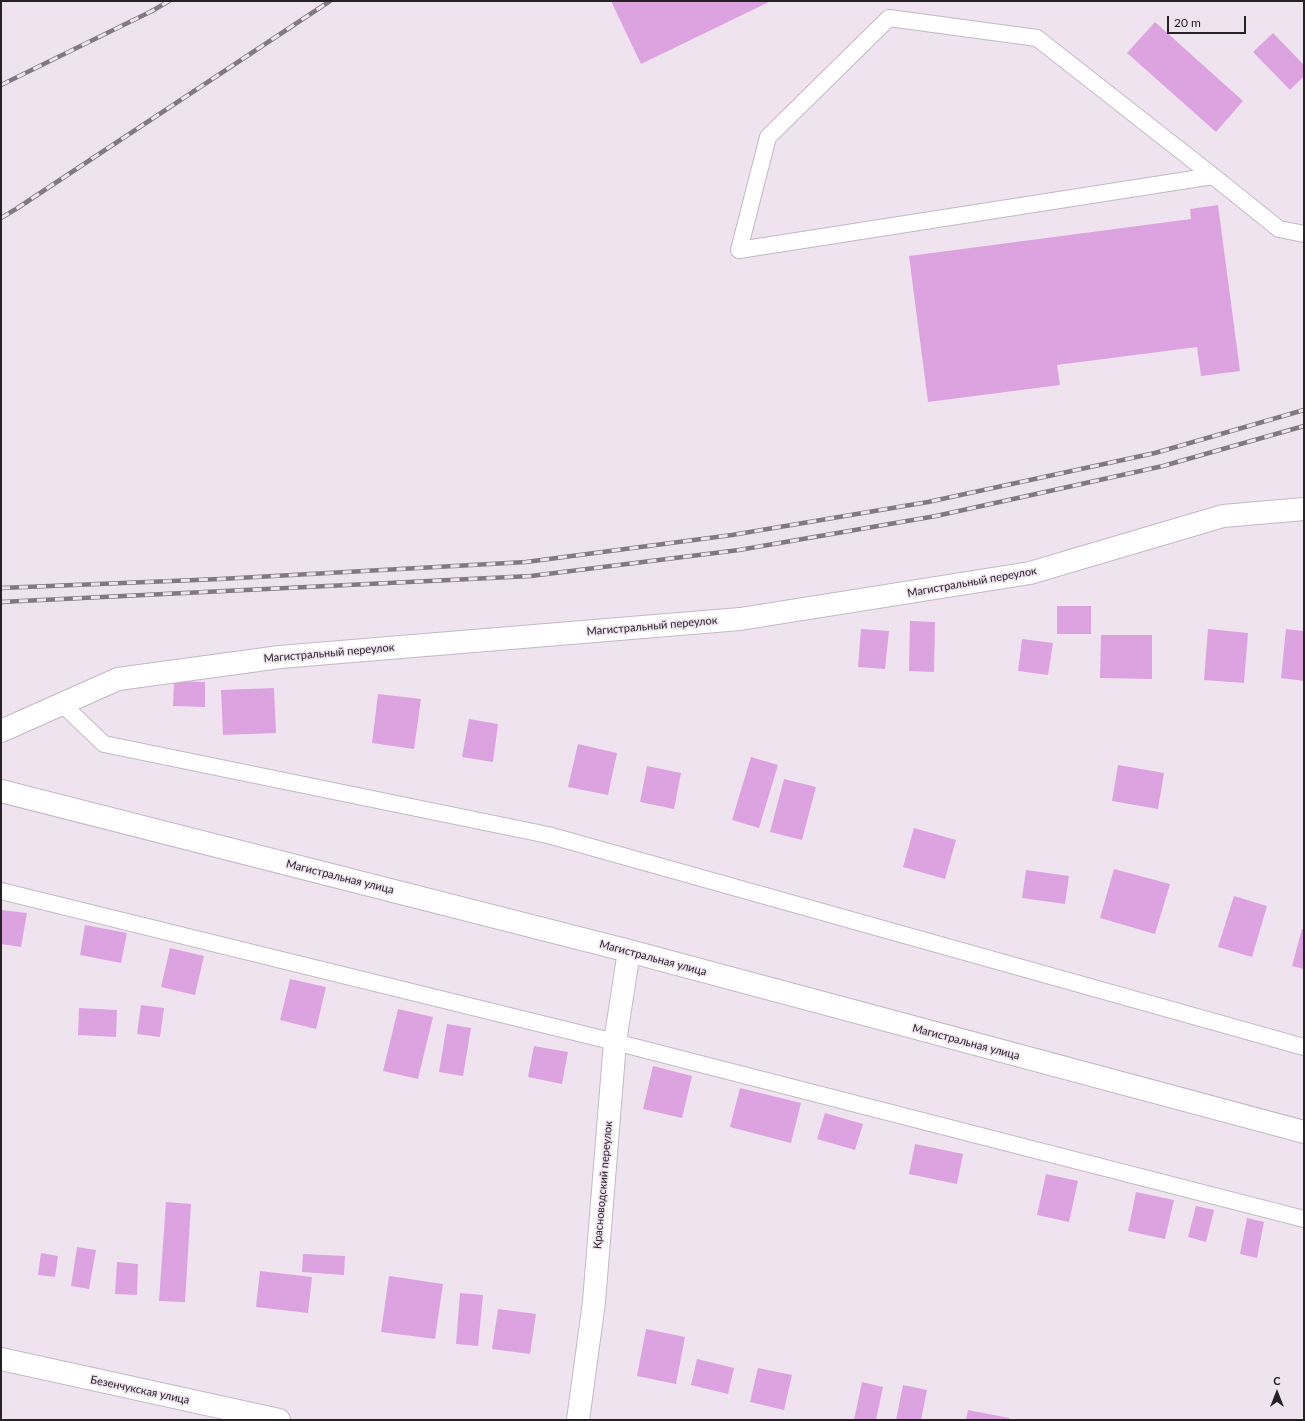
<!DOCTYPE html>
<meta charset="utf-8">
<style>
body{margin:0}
#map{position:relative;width:1305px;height:1421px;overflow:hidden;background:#f0e3f0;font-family:Lato,sans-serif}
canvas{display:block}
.frame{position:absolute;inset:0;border:2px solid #252125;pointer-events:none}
.north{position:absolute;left:1257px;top:1373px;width:40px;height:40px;-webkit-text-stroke:3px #f0e3f0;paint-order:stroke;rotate:0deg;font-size:11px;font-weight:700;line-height:16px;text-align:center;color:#252125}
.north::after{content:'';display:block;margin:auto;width:14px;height:18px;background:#252125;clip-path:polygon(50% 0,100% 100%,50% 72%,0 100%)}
.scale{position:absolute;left:1167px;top:16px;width:79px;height:18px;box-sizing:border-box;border:2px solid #252125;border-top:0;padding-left:5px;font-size:12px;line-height:14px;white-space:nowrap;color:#252125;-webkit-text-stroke:3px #f0e3f0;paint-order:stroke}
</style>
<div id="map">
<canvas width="1305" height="1421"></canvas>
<div class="frame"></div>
<div class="north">С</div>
<div class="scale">20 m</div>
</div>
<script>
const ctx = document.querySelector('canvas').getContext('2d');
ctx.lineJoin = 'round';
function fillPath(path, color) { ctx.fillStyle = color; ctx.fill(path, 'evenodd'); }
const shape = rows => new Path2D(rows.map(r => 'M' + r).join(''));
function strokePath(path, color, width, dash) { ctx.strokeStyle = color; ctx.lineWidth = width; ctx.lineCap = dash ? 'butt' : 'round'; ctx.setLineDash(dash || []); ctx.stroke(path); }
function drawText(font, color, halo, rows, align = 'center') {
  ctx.font = font + ' Lato,sans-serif'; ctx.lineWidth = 3; ctx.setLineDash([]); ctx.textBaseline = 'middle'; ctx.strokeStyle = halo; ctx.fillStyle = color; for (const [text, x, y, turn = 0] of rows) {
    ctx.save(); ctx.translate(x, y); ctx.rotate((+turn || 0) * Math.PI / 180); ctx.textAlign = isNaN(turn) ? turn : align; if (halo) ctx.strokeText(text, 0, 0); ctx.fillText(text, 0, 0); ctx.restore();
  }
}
fillPath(shape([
 [611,1,771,1,641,64],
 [1155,22,1243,101,1216,132,1127,53],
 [1273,33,1304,65,1304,76,1290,90,1253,52],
 [1218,205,1240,371,1201,376,1197,347,1057,365,1060,385,928,402,909,256,1191,219,1190,209],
 [1057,606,1091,606,1091,634,1057,634],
 [910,621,935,622,934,672,909,671],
 [861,629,889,631,885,669,858,667],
 [1208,629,1248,633,1244,683,1204,680],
 [1286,629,1304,631,1304,681,1281,678],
 [1101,635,1152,635,1152,679,1100,678],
 [1022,639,1053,643,1048,675,1018,671],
 [174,681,205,682,205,707,173,706],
 [274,688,276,733,223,735,221,690],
 [378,694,421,699,414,749,372,743],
 [469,719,498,724,493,762,462,757],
 [578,744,617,753,608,795,568,787],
 [751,757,778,765,759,828,732,820],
 [1118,765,1164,773,1158,809,1112,801],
 [647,766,681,773,674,809,640,802],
 [784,779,816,787,802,840,770,832],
 [914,828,956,840,945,879,903,867],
 [1114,869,1170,884,1155,934,1100,918],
 [1026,870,1069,876,1065,904,1022,898],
 [1234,896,1267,906,1252,957,1218,947],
 [1,910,27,913,21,947,1,944],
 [85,925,127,933,121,963,80,955],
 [1302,929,1304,930,1304,969,1292,966],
 [170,948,204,956,195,995,161,987],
 [290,979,326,987,316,1029,280,1020],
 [141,1005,164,1008,160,1037,137,1034],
 [79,1008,117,1010,116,1037,78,1035],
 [398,1009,433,1017,418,1079,383,1071],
 [447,1024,471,1028,463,1076,439,1072],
 [534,1046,568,1052,562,1084,528,1077],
 [653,1066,692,1076,682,1118,643,1109],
 [740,1088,801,1103,791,1143,730,1127],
 [825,1113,863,1124,855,1150,817,1139],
 [915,1144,963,1154,957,1184,909,1174],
 [1046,1174,1078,1181,1069,1222,1037,1215],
 [1136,1192,1174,1200,1165,1239,1128,1231],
 [166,1202,191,1204,185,1302,159,1301],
 [1196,1206,1214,1210,1206,1242,1188,1237],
 [1247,1218,1264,1222,1257,1258,1240,1254],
 [77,1247,96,1250,89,1289,71,1286],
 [41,1253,58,1256,55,1277,38,1275],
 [303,1254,345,1256,344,1275,302,1272],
 [117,1262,138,1264,137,1295,115,1294],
 [260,1271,312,1277,308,1313,256,1307],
 [389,1276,443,1284,435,1339,381,1332],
 [460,1293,483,1295,478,1346,456,1344],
 [498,1309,536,1314,530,1354,492,1349],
 [646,1329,685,1337,676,1384,637,1376],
 [697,1359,734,1368,728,1394,691,1385],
 [758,1368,792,1375,784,1410,750,1402],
 [862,1382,883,1387,876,1420,854,1420],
 [903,1385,927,1390,921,1420,896,1420],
 [968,1410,1009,1418,1009,1420,966,1420]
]), '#dca3e0');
const lane = shape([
 [1213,176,739,250,768,137,889,18,1037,38,1213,176,1279,229,1304,234],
 [62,704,104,744,548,835,1304,1047],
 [1,891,615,1042,1304,1219]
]);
const street = shape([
 [1,731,118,679,280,657,740,619,1030,573,1223,516,1304,509],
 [1,1359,279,1420],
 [578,1420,594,1302,615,1042,629,951]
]);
const primary = shape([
 [1,791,629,951,1304,1132]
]);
strokePath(lane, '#c4b8c5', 18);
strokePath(street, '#c4b8c5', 24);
strokePath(primary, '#c4b8c5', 24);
strokePath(lane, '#fff', 16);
strokePath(street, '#fff', 22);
strokePath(primary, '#fff', 22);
const rail = shape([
 [1,85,152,11,169,1],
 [1,218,16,209,330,1],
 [1,588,220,579,526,562,732,535,928,502,1155,453,1304,410],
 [1,602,531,576,739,550,936,516,1163,466,1304,426]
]);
strokePath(rail, '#817981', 4.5);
strokePath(rail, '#f0e3f0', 3, [9]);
drawText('11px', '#252125', '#f0e3f0', [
 ["Магистральный переулок",972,582,-10],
 ["Магистральный переулок",652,626,-5],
 ["Магистральный переулок",329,653,-5],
 ["Магистральная улица",340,877,14],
 ["Магистральная улица",653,958,15],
 ["Магистральная улица",966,1042,15],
 ["Красноводский переулок",603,1185,-85],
 ["Безенчукская улица",140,1390,12]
]);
</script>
